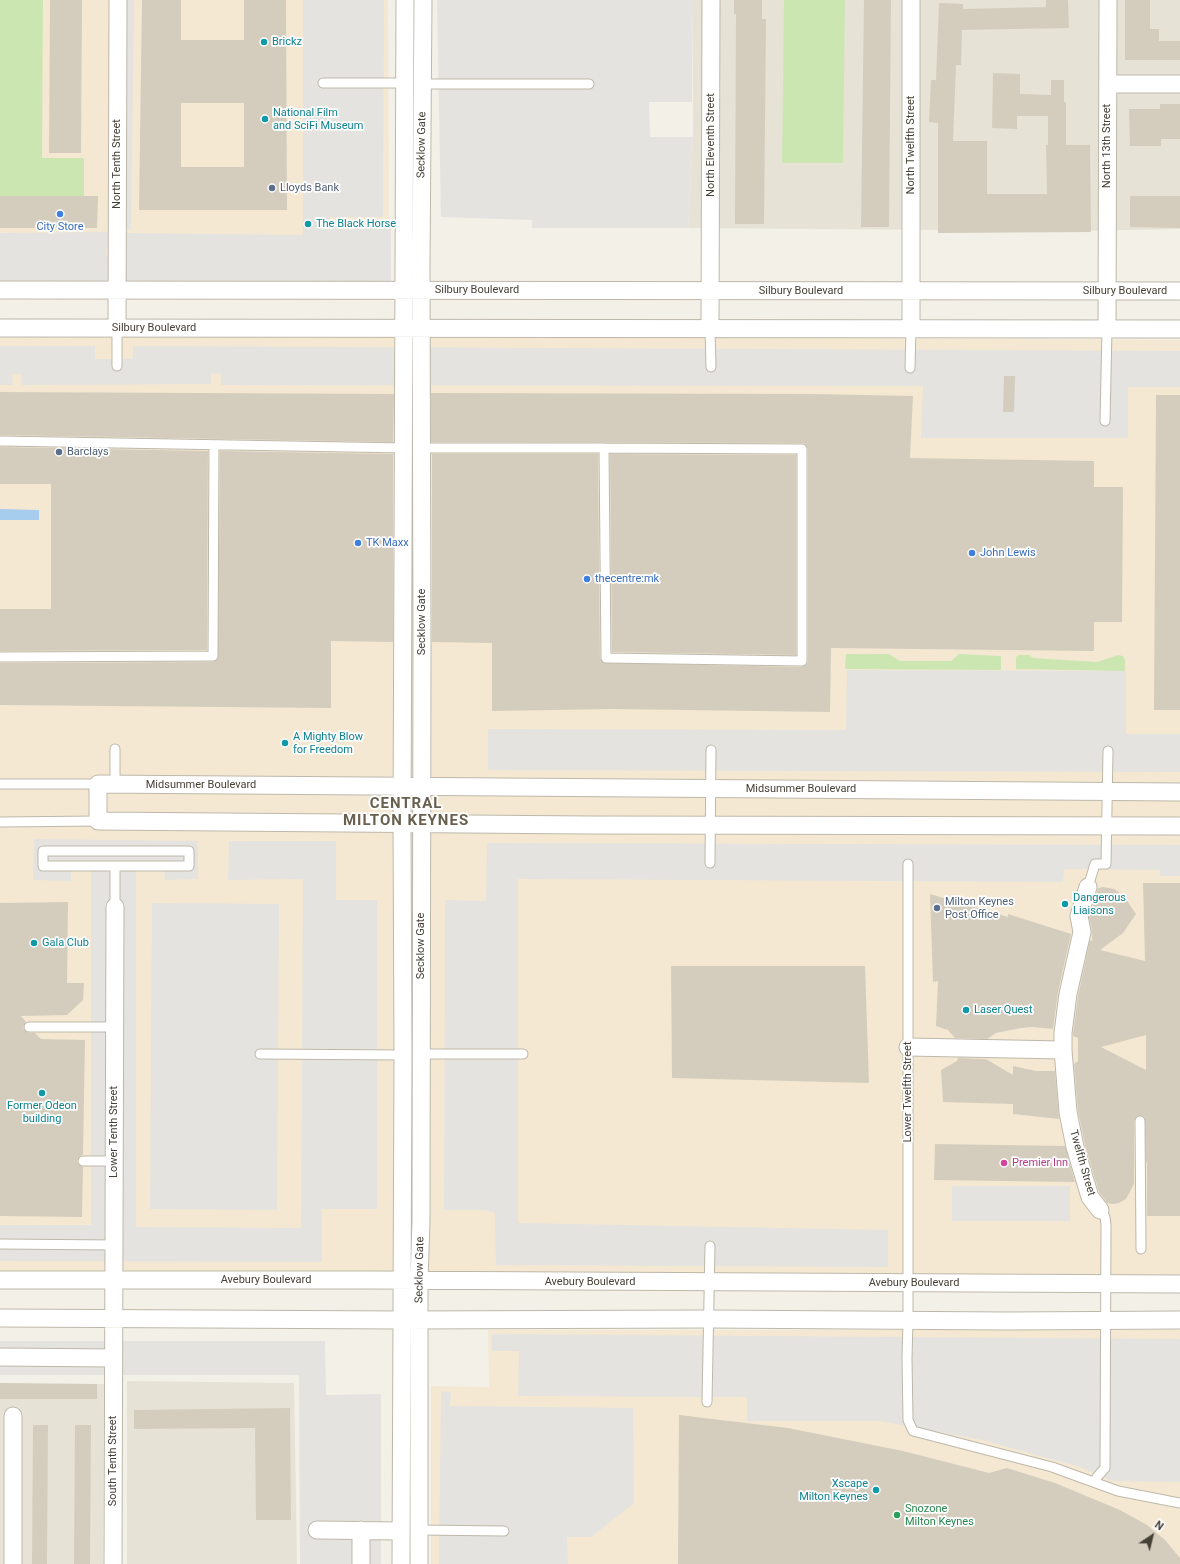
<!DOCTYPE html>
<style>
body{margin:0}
#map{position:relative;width:1180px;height:1564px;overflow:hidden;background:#f3f0e8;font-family:Roboto,sans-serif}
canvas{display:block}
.north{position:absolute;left:1132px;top:1516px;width:40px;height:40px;-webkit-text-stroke:3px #fff;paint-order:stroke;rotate:35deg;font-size:11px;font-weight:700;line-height:16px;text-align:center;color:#464137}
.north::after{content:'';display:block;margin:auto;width:14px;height:18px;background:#464137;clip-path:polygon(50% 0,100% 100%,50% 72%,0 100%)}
</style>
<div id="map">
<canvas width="1180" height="1564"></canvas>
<div class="north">N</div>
</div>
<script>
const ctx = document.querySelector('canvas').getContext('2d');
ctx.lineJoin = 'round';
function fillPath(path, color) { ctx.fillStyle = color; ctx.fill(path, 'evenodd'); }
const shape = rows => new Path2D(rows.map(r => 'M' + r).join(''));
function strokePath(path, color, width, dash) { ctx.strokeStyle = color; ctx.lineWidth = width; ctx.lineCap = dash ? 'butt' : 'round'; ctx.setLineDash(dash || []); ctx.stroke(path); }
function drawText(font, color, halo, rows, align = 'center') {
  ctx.font = font + ' Roboto,sans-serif'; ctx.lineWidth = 3.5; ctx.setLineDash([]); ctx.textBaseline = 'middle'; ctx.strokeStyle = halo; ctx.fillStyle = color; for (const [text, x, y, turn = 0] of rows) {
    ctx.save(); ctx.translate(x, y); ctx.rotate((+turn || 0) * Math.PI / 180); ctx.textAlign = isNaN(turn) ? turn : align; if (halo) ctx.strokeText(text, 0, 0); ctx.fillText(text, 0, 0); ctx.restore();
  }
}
fillPath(shape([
 [693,0,1180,0,1180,229,1080,231,688,228,693,137],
 [127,1381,294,1383,297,1564,127,1564],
 [0,1384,104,1384,103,1564,0,1564]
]), '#e7e2d6');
fillPath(shape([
 [0,0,388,0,389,282,0,282],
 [0,333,1180,340,1180,1275,0,1273],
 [488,1330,1180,1330,1180,1564,431,1564,431,1386,489,1387]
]), '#f4e8d3');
fillPath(shape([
 [0,0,43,0,42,158,84,158,84,196,0,196],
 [784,0,845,0,843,163,782,163],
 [846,654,889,654,900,661,951,661,959,654,1001,656,1001,670,845,669],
 [1019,655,1029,655,1033,658,1097,662,1118,655,1123,656,1125,660,1125,671,1016,669,1016,657]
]), '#cce6b2');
fillPath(shape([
 [125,0,134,0,131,229,122,230],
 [303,0,384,0,383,217,330,217,329,226,391,226,391,283,0,282,0,233,108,232,106,256,124,256,124,233,303,235],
 [437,0,693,0,692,102,649,102,650,137,693,137,688,228,532,228,532,220,441,217],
 [0,346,95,346,95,359,133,359,133,346,1180,351,1180,387,1128,387,1128,438,921,438,923,386,221,385,221,374,211,373,211,384,22,385,21,374,12,374,13,385,0,385],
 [847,670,1126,671,1126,734,1180,734,1180,772,488,770,488,729,846,730],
 [34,839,198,841,198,879,165,880,164,869,136,869,136,1227,301,1228,303,879,228,880,229,841,336,841,336,900,377,900,377,1209,322,1209,322,1262,0,1261,0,1225,91,1225,91,870,71,869,71,881,33,880],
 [487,843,1180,845,1180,876,1160,876,1160,870,1064,869,1063,882,518,879,518,1223,888,1230,888,1267,496,1265,495,1213,486,1210,444,1210,445,900,486,901],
 [152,903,279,904,277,1210,150,1209],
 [952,1186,1070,1186,1070,1221,952,1221],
 [492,1334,1180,1339,1180,1482,1112,1481,1080,1467,982,1440,880,1421,747,1421,747,1397,518,1396,519,1351,492,1351],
 [0,1341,325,1341,326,1395,381,1394,381,1564,300,1564,299,1375,0,1375],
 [441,1391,451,1392,450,1406,633,1408,634,1503,591,1537,567,1537,568,1564,439,1564]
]), '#e4e3df');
fillPath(shape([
 [0,509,39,510,39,520,0,520]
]), '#a6ccee');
fillPath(shape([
 [50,0,82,0,81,153,49,153],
 [142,0,181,0,181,40,244,40,244,0,286,0,287,210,139,210],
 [181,103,244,103,244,167,181,167],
 [734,0,762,0,762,19,766,19,764,224,735,224,736,14,734,14],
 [864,0,891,0,889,227,861,227],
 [1046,0,1068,0,1069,28,962,30,961,65,956,65,953,141,987,141,987,194,1047,194,1046,145,1048,145,1048,116,1017,116,1017,129,992,128,993,73,1020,74,1020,94,1051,95,1051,80,1064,80,1064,102,1066,102,1066,145,1090,145,1091,232,938,233,938,123,929,122,931,80,936,80,939,3,963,4,963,9,1046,7],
 [1125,0,1150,0,1150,29,1159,29,1159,41,1180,41,1180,60,1125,60],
 [1160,104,1180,104,1180,139,1161,139,1161,146,1130,146,1129,109,1160,109],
 [0,196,98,196,97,228,0,228],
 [1130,196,1180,196,1180,228,1130,227],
 [1004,376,1015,376,1014,412,1003,412],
 [0,392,394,394,393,442,0,435],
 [431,393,812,394,913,396,910,458,1094,461,1094,487,1123,487,1122,622,1094,622,1094,651,831,648,830,712,612,709,492,711,492,643,432,642,432,454,598,454,600,658,603,663,802,667,807,664,808,661,808,449,805,444,802,443,431,442],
 [1156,395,1180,395,1180,710,1154,710],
 [0,447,208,451,207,650,0,651,0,609,51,609,51,484,0,484],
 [220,451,393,454,393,642,331,641,331,708,0,705,0,663,213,662,218,659],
 [610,454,796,455,796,655,612,652],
 [1143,883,1180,883,1180,1216,1147,1216,1147,1161,1146,1163,1145,1118,1143,1116,1137,1116,1134,1121,1134,1184,1126,1199,1119,1203,1113,1204,1107,1203,1099,1192,1085,1145,1078,1111,1074,1064,1078,1061,1078,1038,1073,1036,1073,1034,1078,996,1090,940,1092,941,1092,930,1089,917,1095,899,1097,898,1096,896,1098,888,1103,887,1114,889,1123,895,1136,914,1123,933,1100,950,1145,961],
 [1146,1035,1146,1070,1101,1047],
 [930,894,1008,917,1008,914,1071,934,1058,992,1053,1029,1032,1027,1021,1028,996,1033,987,1039,955,1038,948,1030,936,1026,938,981,933,982],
 [68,902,67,983,84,983,83,1000,67,1015,21,1016,26,1022,23,1027,24,1030,29,1033,35,1033,41,1039,85,1040,83,1155,80,1156,77,1161,78,1164,83,1167,82,1217,0,1216,0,903],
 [671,966,865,966,869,1083,672,1078],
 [958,1058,986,1059,1013,1075,1013,1066,1036,1071,1055,1071,1059,1119,1013,1114,1013,1104,943,1102,941,1070,957,1061],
 [935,1144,1065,1146,1075,1182,934,1180],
 [0,1383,97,1384,97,1399,0,1399],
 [290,1408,291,1520,256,1520,255,1428,134,1429,134,1410],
 [679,1415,788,1428,903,1451,989,1473,1007,1468,1055,1483,1120,1510,1147,1525,1165,1540,1180,1558,1180,1564,678,1564],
 [33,1425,48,1425,47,1564,32,1564],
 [75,1425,91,1425,90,1564,74,1564]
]), '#d4cdbd');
const lane = shape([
 [323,83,405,83],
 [423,84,589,84],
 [710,329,711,367],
 [117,366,117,328],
 [910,368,911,329],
 [1105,421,1107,329],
 [0,441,406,448],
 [419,448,604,448,802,449,802,661,606,658,604,448],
 [0,657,213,656,214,445],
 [0,784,98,784],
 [115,785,115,749],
 [0,822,98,821],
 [43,851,189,851,189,866,43,866,43,851],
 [710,863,711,750],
 [908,864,908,1321,907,1358,908,1420,913,1431,1052,1467,1118,1491,1180,1503],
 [115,866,115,907],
 [1088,887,1095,864,1106,864,1108,751],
 [29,1027,114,1027],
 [260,1054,403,1055],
 [421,1054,523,1054],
 [1140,1121,1141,1249],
 [83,1161,114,1161],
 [0,1244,114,1245],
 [707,1402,710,1246],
 [1096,1482,1097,1477,1105,1468,1106,1225,1105,1217,1100,1210],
 [420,1530,504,1531]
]);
const street = shape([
 [911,0,911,329],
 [1108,84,1180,84],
 [0,290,1180,291],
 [0,328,1180,329],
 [117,328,118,0],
 [710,329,711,0],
 [1107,329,1108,0],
 [1180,792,98,784,98,821,588,825,1180,826],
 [1088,887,1079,916,1082,932,1068,994,1063,1033,1063,1050,1068,1112,1075,1147,1090,1197,1100,1210],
 [908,1047,1063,1050],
 [0,1280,370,1280,1180,1284],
 [0,1318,402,1320,709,1319,1007,1321,1180,1320],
 [0,1357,113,1358],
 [13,1416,13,1564],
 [317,1530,401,1531],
 [113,1564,115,907],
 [361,1564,361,1530],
 [401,1564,403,1055,402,824,405,0],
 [419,1564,419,1281,421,1221,422,642,421,264,423,0]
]);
strokePath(lane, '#beb8aa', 11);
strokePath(street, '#beb8aa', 19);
strokePath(lane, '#fff', 9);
strokePath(street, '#fff', 17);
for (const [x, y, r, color] of [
 [264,42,4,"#0f9aa8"],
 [265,119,4,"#0f9aa8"],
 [272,188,4,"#5c6f8a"],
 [60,214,4,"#3f7fe0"],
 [308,224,4,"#0f9aa8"],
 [59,452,4,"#5c6f8a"],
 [358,543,4,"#3f7fe0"],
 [972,553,4,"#3f7fe0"],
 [587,579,4,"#3f7fe0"],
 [285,743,4,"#0f9aa8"],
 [1065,904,4,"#0f9aa8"],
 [937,908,4,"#5c6f8a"],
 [34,943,4,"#0f9aa8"],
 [966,1010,4,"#0f9aa8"],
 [42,1093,4,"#0f9aa8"],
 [1004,1163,4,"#d1479c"],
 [876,1490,4,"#0f9aa8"],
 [897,1515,4,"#2e9e5b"]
]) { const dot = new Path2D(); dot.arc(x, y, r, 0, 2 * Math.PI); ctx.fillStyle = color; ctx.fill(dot); strokePath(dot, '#fff', 1.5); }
drawText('11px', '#0d838f', '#fff', [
 ["Brickz",272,42],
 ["National Film",273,113],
 ["and SciFi Museum",273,126],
 ["The Black Horse",316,224],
 ["A Mighty Blow",293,737],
 ["for Freedom",293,750],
 ["Dangerous",1073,898],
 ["Liaisons",1073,911],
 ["Gala Club",42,943],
 ["Laser Quest",974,1010],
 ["Former Odeon",42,1106,"center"],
 ["building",42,1119,"center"],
 ["Xscape",868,1484,"right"],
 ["Milton Keynes",868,1497,"right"]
], 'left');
drawText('11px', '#464137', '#fff', [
 ["Secklow Gate",422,145,-89],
 ["North Eleventh Street",711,145,-90],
 ["North Twelfth Street",911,145,-90],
 ["North 13th Street",1107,146,-90],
 ["North Tenth Street",117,164,-90],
 ["Silbury Boulevard",477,290],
 ["Silbury Boulevard",801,291],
 ["Silbury Boulevard",1125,291],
 ["Silbury Boulevard",154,328],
 ["Secklow Gate",422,622,-90],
 ["Midsummer Boulevard",201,785],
 ["Midsummer Boulevard",801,789],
 ["Secklow Gate",421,946,-90],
 ["Lower Twelfth Street",908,1092,-90],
 ["Lower Tenth Street",114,1132,-90],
 ["Twelfth Street",1082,1163,74],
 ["Secklow Gate",420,1270,-89],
 ["Avebury Boulevard",266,1280],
 ["Avebury Boulevard",590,1282],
 ["Avebury Boulevard",914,1283],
 ["South Tenth Street",113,1461,-90]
]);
drawText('11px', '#4e5e75', '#fff', [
 ["Lloyds Bank",280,188],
 ["Barclays",67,452],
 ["Milton Keynes",945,902],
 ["Post Office",945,915]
], 'left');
drawText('11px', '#366cbe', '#fff', [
 ["City Store",60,227,"center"],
 ["TK Maxx",366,543],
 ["John Lewis",980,553],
 ["thecentre:mk",595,579]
], 'left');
drawText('11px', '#b23c85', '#fff', [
 ["Premier Inn",1012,1163]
], 'left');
drawText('11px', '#27864d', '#fff', [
 ["Snozone",905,1509],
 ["Milton Keynes",905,1522]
], 'left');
ctx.letterSpacing = '1px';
drawText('bold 15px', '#685f4e', '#fff', [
 ["CENTRAL",406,804],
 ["MILTON KEYNES",406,821]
]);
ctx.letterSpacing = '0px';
</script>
